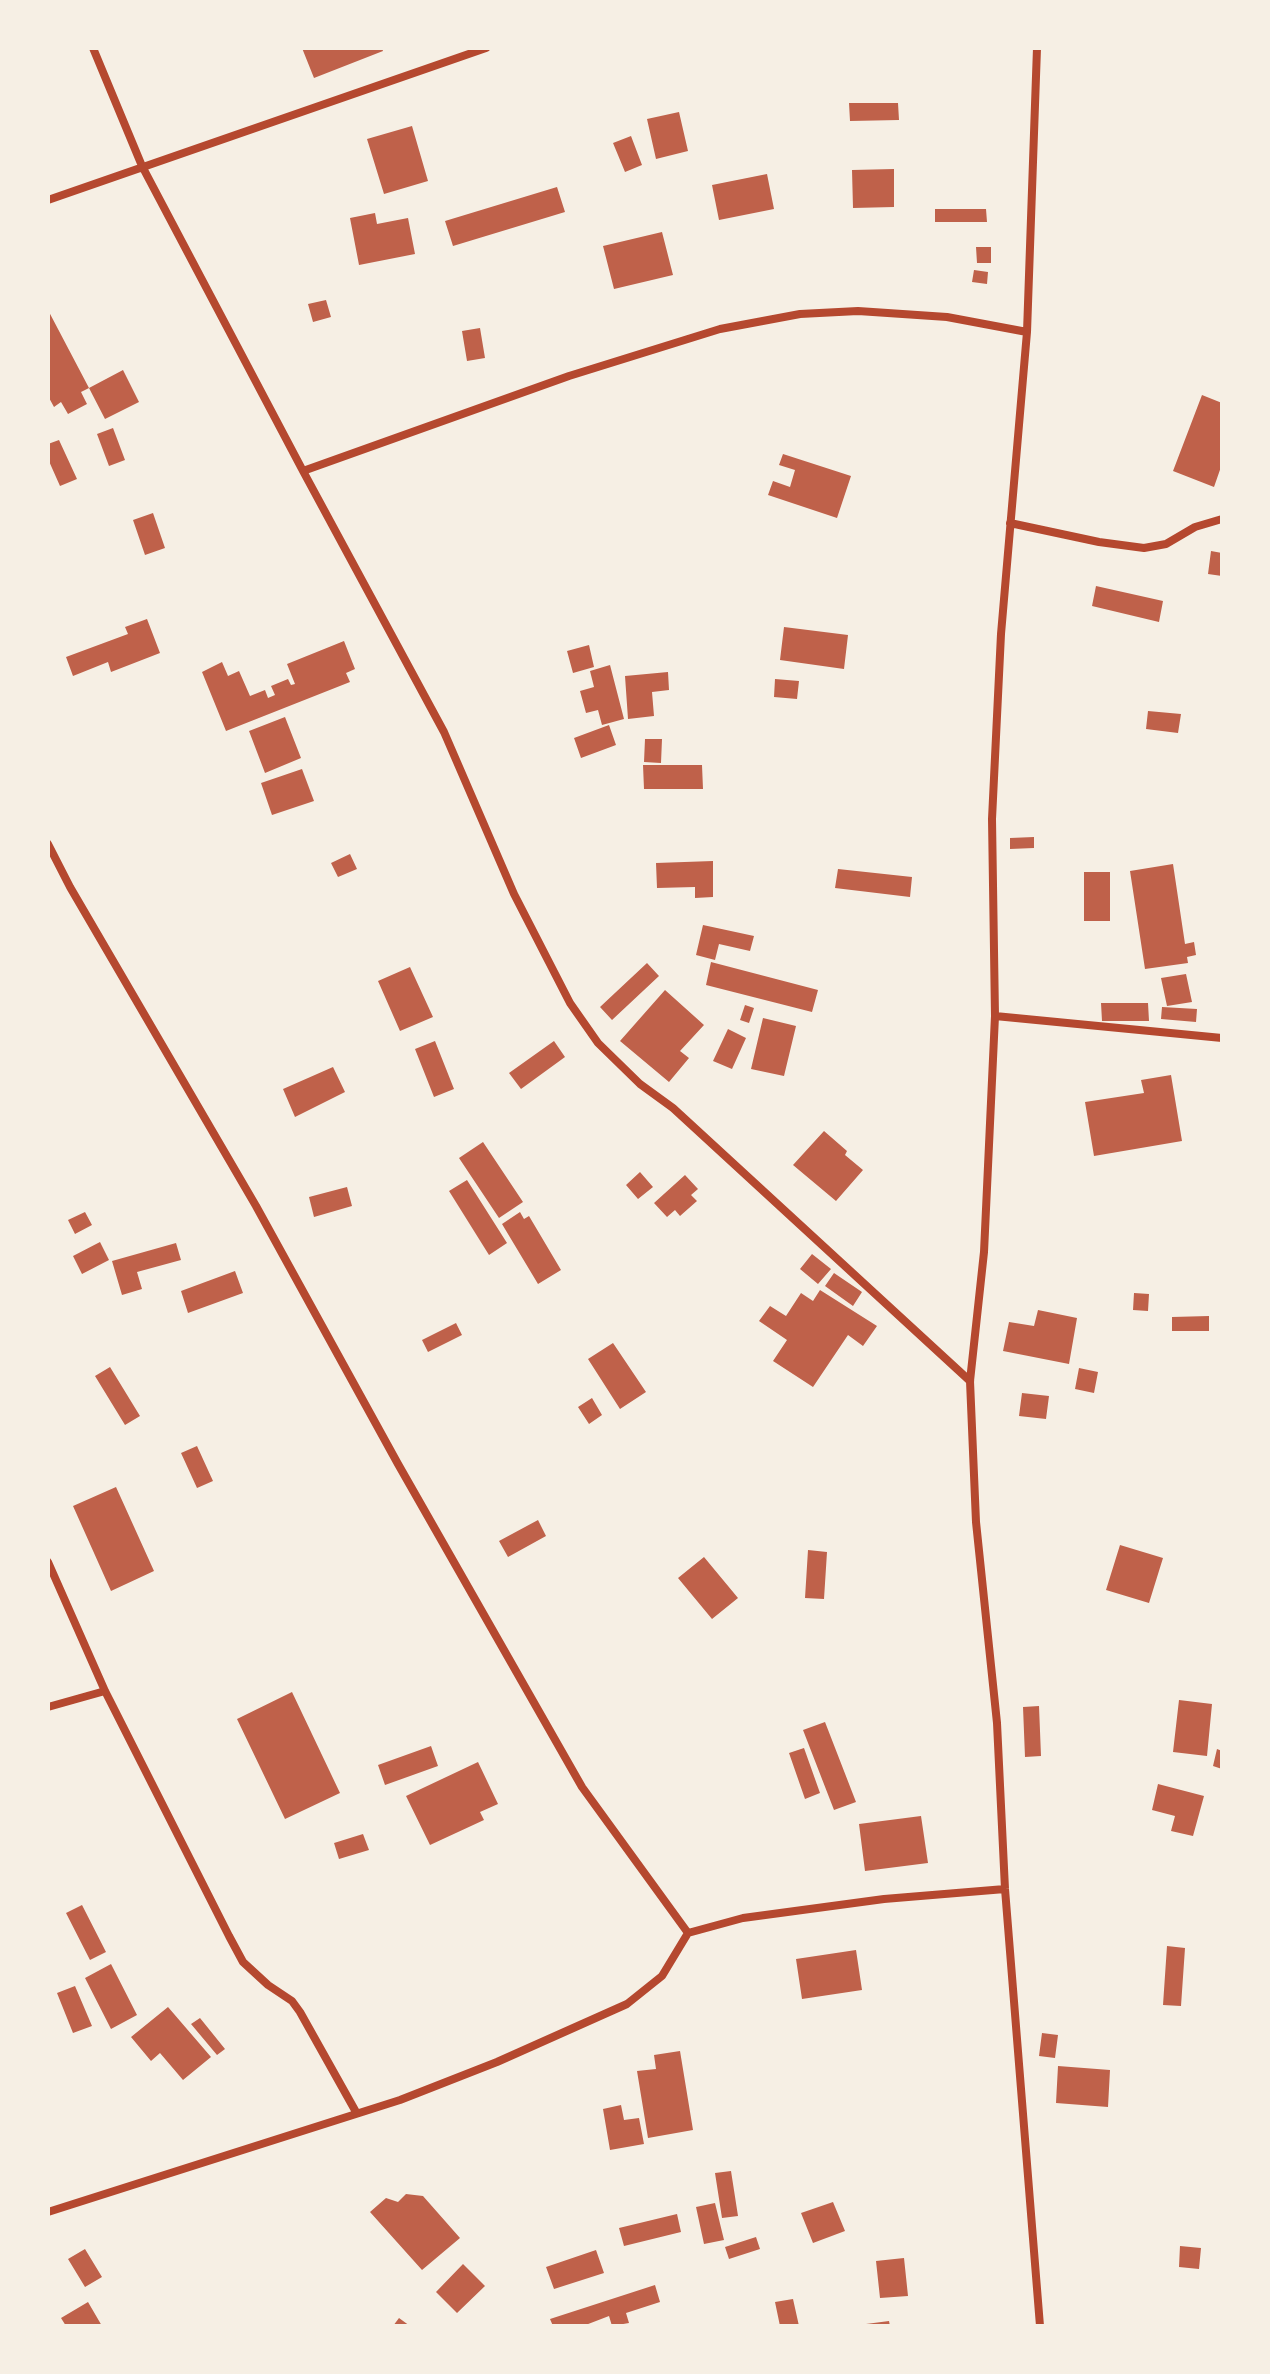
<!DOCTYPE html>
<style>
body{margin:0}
#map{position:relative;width:1270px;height:2374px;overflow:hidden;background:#f6efe4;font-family:"IBM Plex Serif",serif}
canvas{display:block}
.frame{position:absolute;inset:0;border:50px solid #f6efe4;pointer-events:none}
</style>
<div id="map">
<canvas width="1270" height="2374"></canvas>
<div class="frame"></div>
</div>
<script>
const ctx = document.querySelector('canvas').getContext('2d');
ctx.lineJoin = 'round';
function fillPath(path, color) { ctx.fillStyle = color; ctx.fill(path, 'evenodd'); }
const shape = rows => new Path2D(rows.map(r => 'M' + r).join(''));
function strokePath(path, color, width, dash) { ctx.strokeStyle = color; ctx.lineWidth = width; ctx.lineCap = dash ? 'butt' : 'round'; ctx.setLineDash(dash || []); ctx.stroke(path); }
fillPath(shape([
 [302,48,382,48,383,51,314,78],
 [849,103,898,103,899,120,850,121],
 [679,112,688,151,656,159,647,119],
 [412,126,428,181,384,194,367,139],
 [631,136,642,165,625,172,613,143],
 [894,169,894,207,853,208,852,170],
 [767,174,774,209,719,220,712,185],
 [557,187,565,212,453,246,445,221],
 [935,209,986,209,987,222,935,222],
 [375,213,377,224,408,218,415,254,359,265,350,218],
 [662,232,673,275,614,289,603,246],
 [976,247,991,247,991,263,977,263],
 [974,270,988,272,987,284,972,282],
 [326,300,331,317,313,322,308,304],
 [48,310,89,388,81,392,87,404,68,414,61,402,54,407,48,396],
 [480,328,485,358,467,361,462,331],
 [123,370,139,402,105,419,89,388],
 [1202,395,1222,403,1222,464,1214,487,1173,471],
 [113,428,125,460,109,466,97,434],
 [59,440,77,479,60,486,48,459,48,444],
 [783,454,851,476,837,518,768,495,773,481,790,487,795,470,779,465],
 [153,513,165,548,145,555,133,520],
 [1211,551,1222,553,1222,576,1208,574],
 [1096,586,1163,601,1159,622,1092,606],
 [147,619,160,653,111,672,108,662,73,676,66,657,128,634,125,627],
 [784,627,848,635,844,669,780,660],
 [344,641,355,669,346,673,350,682,226,731,202,672,222,662,228,676,239,671,250,696,265,690,268,698,275,695,271,686,288,679,291,685,295,684,287,664],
 [589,645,594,667,573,673,567,651],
 [610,665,624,719,602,725,598,710,586,713,580,691,594,687,590,671],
 [668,672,669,690,652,692,654,716,628,719,625,676],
 [775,679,799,681,797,699,774,697],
 [1148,711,1181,714,1178,733,1146,729],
 [285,717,301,758,265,773,249,731],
 [609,725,616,745,581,758,574,738],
 [645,739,662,739,661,763,644,762],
 [643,765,702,765,703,789,644,789],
 [302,769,314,801,272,815,261,783],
 [1034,837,1034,848,1010,849,1010,838],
 [350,854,357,869,338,877,331,863],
 [713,861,713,897,695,898,695,887,657,888,656,863],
 [1173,864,1185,944,1194,942,1196,955,1187,957,1188,963,1145,969,1130,871],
 [838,869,912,877,910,897,835,888],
 [1084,872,1110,872,1110,921,1084,921],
 [703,925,754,936,750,951,719,944,715,960,696,955],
 [711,962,818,990,812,1012,706,985],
 [647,963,659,976,612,1020,600,1007],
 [410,967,433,1017,400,1031,378,981],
 [1186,974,1192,1002,1167,1006,1161,978],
 [665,990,704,1025,680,1051,689,1058,669,1082,620,1041],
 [1101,1003,1148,1003,1149,1021,1102,1021],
 [745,1005,754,1008,749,1023,740,1020],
 [1162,1007,1197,1009,1196,1022,1161,1019],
 [763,1018,796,1026,784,1076,751,1069],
 [728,1029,746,1038,732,1069,713,1061],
 [435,1041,454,1089,434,1097,415,1049],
 [554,1041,565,1057,521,1089,509,1073],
 [333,1067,345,1092,295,1117,283,1089],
 [1171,1075,1182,1141,1094,1156,1085,1102,1144,1093,1141,1080],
 [824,1131,847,1151,845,1155,863,1170,836,1201,793,1165],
 [483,1142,523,1202,499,1218,459,1158],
 [640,1172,653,1187,638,1199,626,1185],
 [685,1175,698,1189,691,1195,697,1201,680,1216,675,1210,667,1217,654,1203],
 [467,1180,507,1243,489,1255,449,1191],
 [347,1187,352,1206,314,1217,309,1197],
 [85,1212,92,1225,75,1234,68,1220],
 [520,1212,524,1219,529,1216,561,1270,538,1284,502,1224],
 [100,1242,109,1260,82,1274,73,1256],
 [176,1243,181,1260,137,1272,142,1289,122,1295,112,1261],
 [812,1254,831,1269,818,1284,800,1269],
 [235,1271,243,1293,188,1313,181,1291],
 [834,1273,862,1292,853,1306,825,1286],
 [820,1290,877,1326,863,1346,848,1335,813,1387,773,1361,787,1340,759,1321,770,1306,786,1316,801,1293,813,1301],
 [1134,1293,1149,1294,1148,1311,1133,1310],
 [1038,1310,1077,1318,1069,1364,1003,1351,1009,1322,1034,1326],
 [1209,1316,1209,1331,1172,1331,1172,1317],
 [456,1323,462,1335,428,1352,422,1340],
 [613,1343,646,1392,620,1409,588,1359],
 [110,1367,140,1416,125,1425,95,1376],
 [1079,1368,1098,1372,1094,1393,1075,1389],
 [1022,1393,1049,1396,1046,1419,1019,1416],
 [592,1398,602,1415,589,1424,578,1407],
 [197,1446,213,1481,197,1488,181,1453],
 [116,1487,154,1571,111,1591,73,1506],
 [538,1520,546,1536,508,1557,499,1541],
 [1120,1545,1163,1558,1149,1603,1106,1590],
 [808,1550,827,1552,824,1599,805,1598],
 [704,1557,738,1598,712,1619,678,1578],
 [292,1692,340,1793,285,1819,237,1719],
 [1179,1700,1212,1704,1207,1756,1173,1752],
 [1039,1706,1041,1756,1025,1757,1023,1707],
 [825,1722,856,1802,834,1810,803,1730],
 [431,1746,438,1766,385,1785,378,1765],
 [804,1748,820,1793,805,1799,789,1753],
 [1217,1749,1222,1751,1222,1769,1213,1766],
 [478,1762,498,1804,480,1812,484,1820,430,1845,406,1796],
 [1158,1784,1204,1796,1193,1836,1171,1831,1175,1816,1152,1810],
 [921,1816,928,1863,865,1871,859,1824],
 [363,1834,369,1850,339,1859,334,1843],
 [82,1905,106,1952,90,1960,66,1913],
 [1167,1946,1185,1948,1181,2006,1163,2005],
 [856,1950,862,1990,802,1999,796,1959],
 [111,1964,137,2015,111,2029,85,1978],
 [75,1986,92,2026,73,2033,57,1993],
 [168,2007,211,2057,183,2080,160,2053,151,2061,131,2037],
 [200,2018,225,2049,217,2055,191,2024],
 [1042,2033,1058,2035,1055,2058,1039,2056],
 [680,2051,693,2130,648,2138,637,2071,656,2069,654,2055],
 [1058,2066,1110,2070,1108,2107,1056,2103],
 [621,2105,624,2120,639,2118,644,2144,610,2150,603,2109],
 [731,2171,738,2216,722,2218,715,2173],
 [406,2194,423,2196,460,2238,422,2270,370,2212,386,2198,398,2202],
 [833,2202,845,2231,813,2243,801,2213],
 [715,2203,724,2240,704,2244,696,2207],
 [677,2214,681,2232,624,2246,619,2228],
 [756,2237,760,2249,729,2259,725,2247],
 [1180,2246,1201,2248,1199,2269,1179,2267],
 [85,2249,102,2277,85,2287,68,2259],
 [596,2250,604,2273,554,2289,546,2267],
 [904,2258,908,2296,880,2298,876,2261],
 [463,2264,485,2286,457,2313,436,2292],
 [655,2285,660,2302,626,2313,629,2323,612,2326,609,2316,583,2326,553,2326,550,2319],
 [793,2299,799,2326,780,2326,775,2302],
 [88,2302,102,2326,66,2326,61,2318],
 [399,2318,410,2326,393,2326],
 [889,2321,890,2326,866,2326,866,2324]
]), '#bf614a');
strokePath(shape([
 [93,48,142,166,303,471,444,732,514,894,570,1003,598,1043,640,1084,673,1108,970,1381],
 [1037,48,1027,332,1001,634,992,819,995,1016,984,1252,970,1381,976,1522,997,1723,1005,1889,1040,2326],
 [48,200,486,48],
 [303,471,569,376,720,329,800,314,858,311,947,317,1027,332],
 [1010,523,1099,542,1144,548,1166,544,1195,527,1222,519],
 [48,844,70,887,256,1206,398,1464,582,1787,688,1933],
 [995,1016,1222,1038],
 [48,1562,105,1691,229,1936,243,1962,268,1985,292,2001,300,2012,356,2112],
 [48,1707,105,1691],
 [48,2212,400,2100,497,2062,627,2004,662,1976,688,1933,743,1918,884,1899,1005,1889]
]), '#b5482f', 8);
</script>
